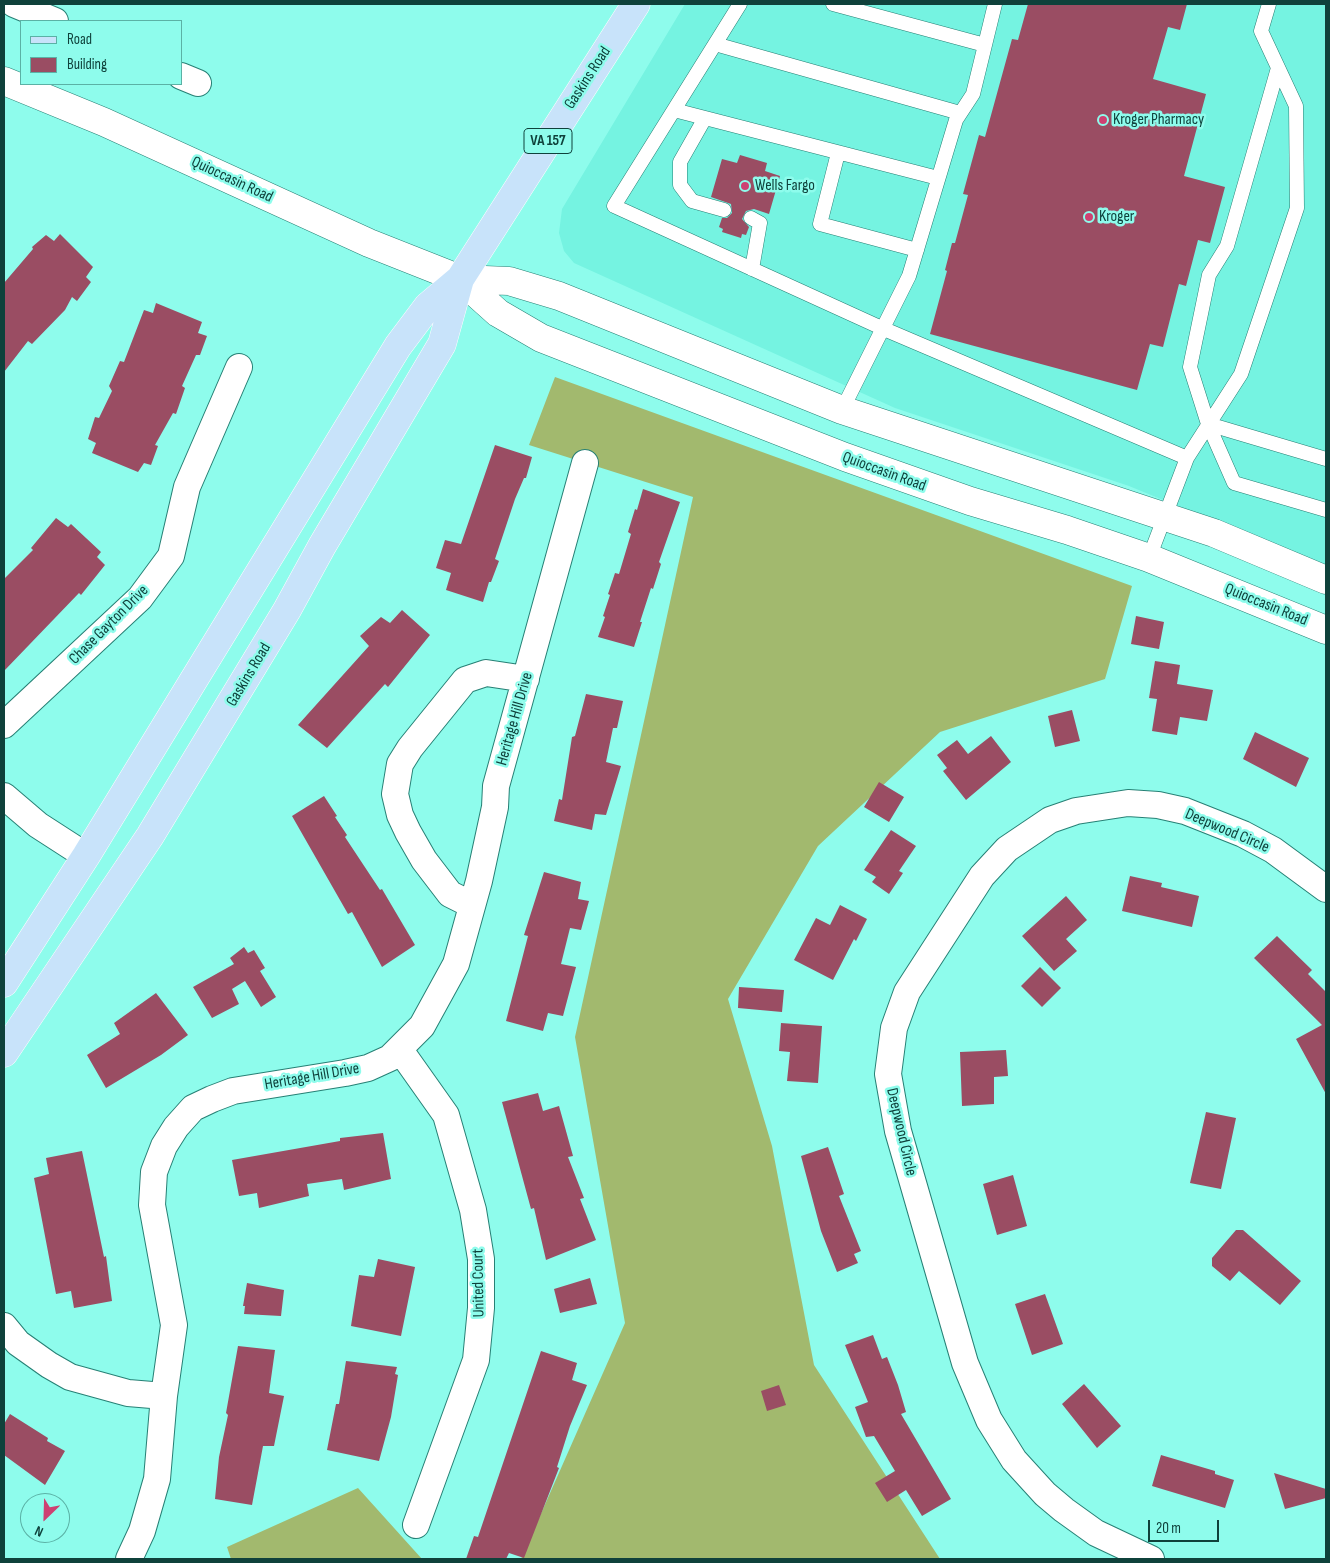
<!DOCTYPE html>
<style>
body{margin:0}
#map{position:relative;width:1330px;height:1563px;overflow:hidden;background:#8efcec;font-family:"Sofia Sans Condensed",sans-serif}
canvas{display:block}
.frame{position:absolute;inset:0;border:5px solid #0f413b;pointer-events:none}
.legend{position:absolute;left:20px;top:20px;width:162px;height:65px;box-sizing:border-box;background:#8efcec;border:1px solid #5bb1a5;margin:0;padding:6px 9px;list-style:none;font-size:15px;color:#0f413b}
.legend li{display:flex;align-items:center;gap:10px;height:25px}
.legend b{width:25px;border:1px solid #5bb1a5}
.north{position:absolute;left:20px;top:1493px;width:50px;height:50px;box-sizing:border-box;background:#8efcec;border:1px solid #5bb1a5;border-radius:50%;rotate:204deg;font-size:14px;font-weight:700;line-height:20px;text-align:center;color:#0f413b}
.north::after{content:'';display:block;margin:auto;width:18px;height:22px;background:#cd4172;clip-path:polygon(50% 0,100% 100%,50% 72%,0 100%)}
.scale{position:absolute;left:1148px;top:1520px;width:71px;height:22px;box-sizing:border-box;border:2px solid #0f413b;border-top:0;padding-left:6px;font-size:15px;line-height:18px;white-space:nowrap;color:#0f413b;-webkit-text-stroke:4px #8efcec;paint-order:stroke}
</style>
<div id="map">
<canvas width="1330" height="1563"></canvas>
<div class="frame"></div>
<ul class="legend">
<li><b style="height:6px;background:#c8e3fa"></b>Road</li>
<li><b style="height:14px;background:#9a4d63"></b>Building</li>
</ul>
<div class="north">N</div>
<div class="scale">20 m</div>
</div>
<script>
const ctx = document.querySelector('canvas').getContext('2d');
ctx.lineJoin = 'round';
function fillPath(path, color) { ctx.fillStyle = color; ctx.fill(path, 'evenodd'); }
const shape = rows => new Path2D(rows.map(r => 'M' + r).join(''));
function strokePath(path, color, width, dash) { ctx.strokeStyle = color; ctx.lineWidth = width; ctx.lineCap = dash ? 'butt' : 'round'; ctx.setLineDash(dash || []); ctx.stroke(path); }
function drawText(font, color, halo, rows, align = 'center') {
  ctx.font = font + ' "Sofia Sans Condensed",sans-serif'; ctx.lineWidth = 5; ctx.setLineDash([]); ctx.textBaseline = 'middle'; ctx.strokeStyle = halo; ctx.fillStyle = color; for (const [text, x, y, turn = 0] of rows) {
    ctx.save(); ctx.translate(x, y); ctx.rotate((+turn || 0) * Math.PI / 180); ctx.textAlign = isNaN(turn) ? turn : align; if (halo) ctx.strokeText(text, 0, 0); ctx.fillText(text, 0, 0); ctx.restore();
  }
}
fillPath(shape([
 [685,4,1326,4,1326,567,1129,486,895,408,574,263,564,251,559,233,562,209]
]), '#75f3e1');
fillPath(shape([
 [555,377,1132,586,1105,679,940,732,818,846,728,999,772,1146,814,1365,940,1559,521,1559,625,1323,575,1037,693,497,529,445],
 [358,1488,422,1559,231,1559,227,1547]
]), '#a2b96e');
fillPath(shape([
 [1028,4,1187,4,1180,30,1168,27,1153,79,1206,94,1184,176,1225,187,1210,243,1198,240,1186,286,1179,284,1163,347,1150,344,1137,390,930,334,947,271,945,270,952,243,955,243,968,195,963,194,979,135,985,137,1012,39,1018,40],
 [740,155,767,163,765,171,780,176,769,214,754,209,746,211,742,219,749,227,746,235,742,234,741,238,722,232,723,229,719,227,722,218,727,218,732,213,731,204,711,197,722,159,737,163],
 [60,234,93,267,86,277,91,282,77,301,72,297,65,310,32,344,28,341,4,372,4,283,33,249,32,247,46,235,54,241],
 [156,303,202,322,198,333,207,336,200,355,196,355,182,386,185,388,176,414,173,413,155,445,158,446,151,465,144,463,138,472,92,453,96,443,88,439,95,417,99,418,112,391,109,386,120,361,124,362,144,310,153,313],
 [495,445,532,457,526,478,524,478,515,499,495,559,499,561,491,582,489,582,483,602,446,590,451,573,436,568,445,540,461,544],
 [643,489,680,502,659,562,661,564,653,589,651,588,640,622,642,622,634,647,598,637,605,617,603,616,610,595,608,594,615,573,619,574,631,534,628,532,635,509,637,510],
 [56,518,68,527,71,524,101,552,97,557,105,565,81,595,79,593,4,671,4,579,33,550,31,548],
 [402,610,430,635,388,687,385,684,327,748,298,725,369,646,360,636,381,617,390,623],
 [1136,616,1164,622,1159,649,1131,644],
 [1155,661,1180,665,1177,684,1213,690,1207,721,1180,717,1177,735,1152,731,1157,699,1149,698],
 [586,694,623,701,617,728,613,728,606,762,621,766,606,815,595,814,592,830,554,821,559,799,562,800,572,737,575,736],
 [1072,710,1080,741,1055,747,1048,716],
 [1255,732,1309,758,1296,787,1243,759],
 [991,736,1011,762,966,800,943,771,947,768,937,755,957,740,968,754],
 [879,782,904,797,889,822,864,807],
 [324,796,337,816,335,817,347,835,345,837,380,890,382,889,415,945,382,967,352,912,348,914,292,816],
 [891,830,916,846,899,871,903,873,889,894,872,882,876,877,864,870],
 [544,872,581,882,578,899,589,901,581,930,570,928,561,964,576,967,563,1016,548,1013,543,1031,506,1021,528,936,524,935],
 [1130,876,1162,883,1161,887,1199,896,1192,927,1122,911],
 [1066,896,1087,920,1066,939,1077,951,1054,971,1022,936],
 [840,905,867,919,856,941,854,939,833,980,794,960,816,918,830,925],
 [1277,936,1312,970,1308,974,1326,992,1326,1094,1296,1039,1322,1025,1254,958],
 [244,947,248,953,254,950,265,968,260,971,276,997,261,1007,245,981,232,989,239,1004,212,1018,193,987,234,964,230,958],
 [1040,967,1061,988,1042,1007,1021,986],
 [739,987,784,990,782,1012,738,1008],
 [156,993,188,1035,161,1055,106,1088,87,1055,120,1034,114,1023],
 [781,1023,822,1026,818,1083,787,1081,790,1052,779,1051],
 [1006,1050,1008,1076,994,1077,994,1104,962,1106,960,1052],
 [538,1093,543,1111,559,1106,573,1156,568,1157,584,1198,580,1199,596,1240,546,1260,534,1208,531,1209,502,1102],
 [1206,1112,1236,1118,1221,1189,1190,1183],
 [383,1133,391,1179,344,1190,342,1179,307,1184,309,1196,259,1208,257,1193,239,1196,232,1160,340,1141,340,1138],
 [828,1147,844,1194,839,1196,861,1251,854,1254,858,1263,837,1272,821,1231,801,1156],
 [82,1151,104,1257,106,1256,112,1301,74,1308,71,1291,56,1294,34,1178,49,1174,46,1158],
 [1013,1175,1027,1226,997,1235,983,1184],
 [1236,1230,1243,1230,1301,1281,1280,1305,1239,1271,1230,1281,1212,1266,1212,1258],
 [378,1259,415,1267,401,1336,351,1326,359,1275,374,1277],
 [590,1278,597,1304,560,1313,554,1289],
 [247,1283,284,1290,281,1316,244,1314,245,1306,243,1306],
 [1045,1294,1063,1344,1032,1355,1015,1304],
 [873,1335,882,1359,887,1357,898,1385,906,1412,901,1414,951,1499,922,1516,906,1490,887,1502,875,1483,895,1471,874,1436,866,1437,855,1407,868,1402,845,1345],
 [238,1346,275,1350,269,1393,284,1396,274,1446,263,1446,252,1505,215,1499,219,1457,228,1415,226,1413],
 [541,1351,577,1363,572,1380,587,1385,570,1426,557,1467,559,1468,524,1558,509,1553,506,1559,466,1559,474,1536,478,1537],
 [346,1361,397,1367,395,1374,398,1375,391,1417,379,1461,327,1450,336,1404,339,1404],
 [1084,1384,1121,1426,1097,1448,1062,1404],
 [779,1385,786,1405,767,1411,761,1391],
 [10,1414,48,1438,47,1441,65,1451,45,1485,4,1455,4,1424],
 [1161,1455,1215,1471,1215,1474,1234,1480,1225,1508,1152,1486],
 [1274,1473,1326,1489,1326,1498,1285,1509]
]), '#9a4d63');
const service = shape([
 [740,4,614,206,884,329,1187,458,1149,558],
 [833,4,985,45],
 [715,44,960,113],
 [1278,68,1227,246,1209,275,1190,367,1208,424,1326,459],
 [674,110,938,178],
 [705,118,680,162,680,185,692,201,724,210],
 [838,153,820,224,917,250],
 [751,218,760,223,752,269],
 [842,410,909,276,956,120,973,94,995,4],
 [1208,424,1234,483,1326,510],
 [1187,458,1241,374,1297,208,1296,106,1261,31,1269,4]
]);
const minor = shape([
 [14,4,55,21],
 [181,76,198,83],
 [4,725,140,598,171,556,187,487,239,367],
 [4,796,38,825,86,856],
 [472,905,450,894,424,860,408,832,400,815,395,794,400,764,410,748,465,680,486,673,526,679],
 [400,1050,446,1115,473,1210,481,1259,481,1308,476,1360,416,1525],
 [4,1326,18,1343,49,1365,70,1377,128,1393,164,1396],
 [129,1559,142,1531,157,1479,164,1396,174,1325,152,1205,154,1172,164,1146,176,1127,193,1108,212,1099,233,1091,345,1073,368,1068,390,1058,422,1026,456,964,479,881,495,807,496,786,585,463],
 [1151,1559,1096,1533,1064,1510,1045,1494,1014,1460,989,1420,965,1363,898,1131,888,1074,894,1028,907,992,982,876,1007,849,1050,820,1076,811,1128,803,1158,805,1185,811,1243,834,1273,850,1326,889]
]);
const secondary = shape([
 [4,81,104,122,369,243,460,279,509,281,559,296,842,410,1214,533,1326,580],
 [460,279,498,313,541,338,845,457,970,501,1067,530,1149,558,1326,630]
]);
const primary = shape([
 [4,983,86,856,398,346,428,306,460,279,636,4],
 [4,1053,150,836,287,610,322,546,442,344,460,279]
]);
strokePath(service, '#278075', 15);
strokePath(minor, '#278075', 28);
strokePath(secondary, '#278075', 29);
strokePath(primary, '#fff', 29);
strokePath(service, '#fff', 14);
strokePath(minor, '#fff', 26);
strokePath(secondary, '#fff', 28);
strokePath(primary, '#c8e3fa', 28);
for (const [x, y, r, color] of [
 [1103,120,5,"#cd4172"],
 [745,186,5,"#cd4172"],
 [1089,217,5,"#cd4172"]
]) { const dot = new Path2D(); dot.arc(x, y, r, 0, 2 * Math.PI); ctx.fillStyle = color; ctx.fill(dot); strokePath(dot, '#8efcec', 2); }
for (const [x, y, w] of [
 [548,141,48]
]) { const box = new Path2D(); box.roundRect(x - w / 2, y - 12.5, w, 25, 4); ctx.fillStyle = '#8efcec'; ctx.fill(box); strokePath(box, '#0f413b', 1); }
drawText('bold 15px', '#0f413b', null, [
 ["VA 157",548,141]
]);
drawText('16px', '#0f413b', '#8efcec', [
 ["Gaskins Road",588,78,-57],
 ["Quioccasin Road",232,180,25],
 ["Quioccasin Road",884,472,20],
 ["Quioccasin Road",1266,605,22],
 ["Chase Gayton Drive",109,625,-45],
 ["Gaskins Road",249,675,-59],
 ["Heritage Hill Drive",515,719,-74],
 ["Deepwood Circle",1227,831,23],
 ["Heritage Hill Drive",312,1077,-10],
 ["Deepwood Circle",901,1132,77],
 ["United Court",479,1283,-91]
]);
drawText('16px', '#0f413b', '#8efcec', [
 ["Kroger Pharmacy",1113,120],
 ["Wells Fargo",755,186],
 ["Kroger",1099,217]
], 'left');
</script>
